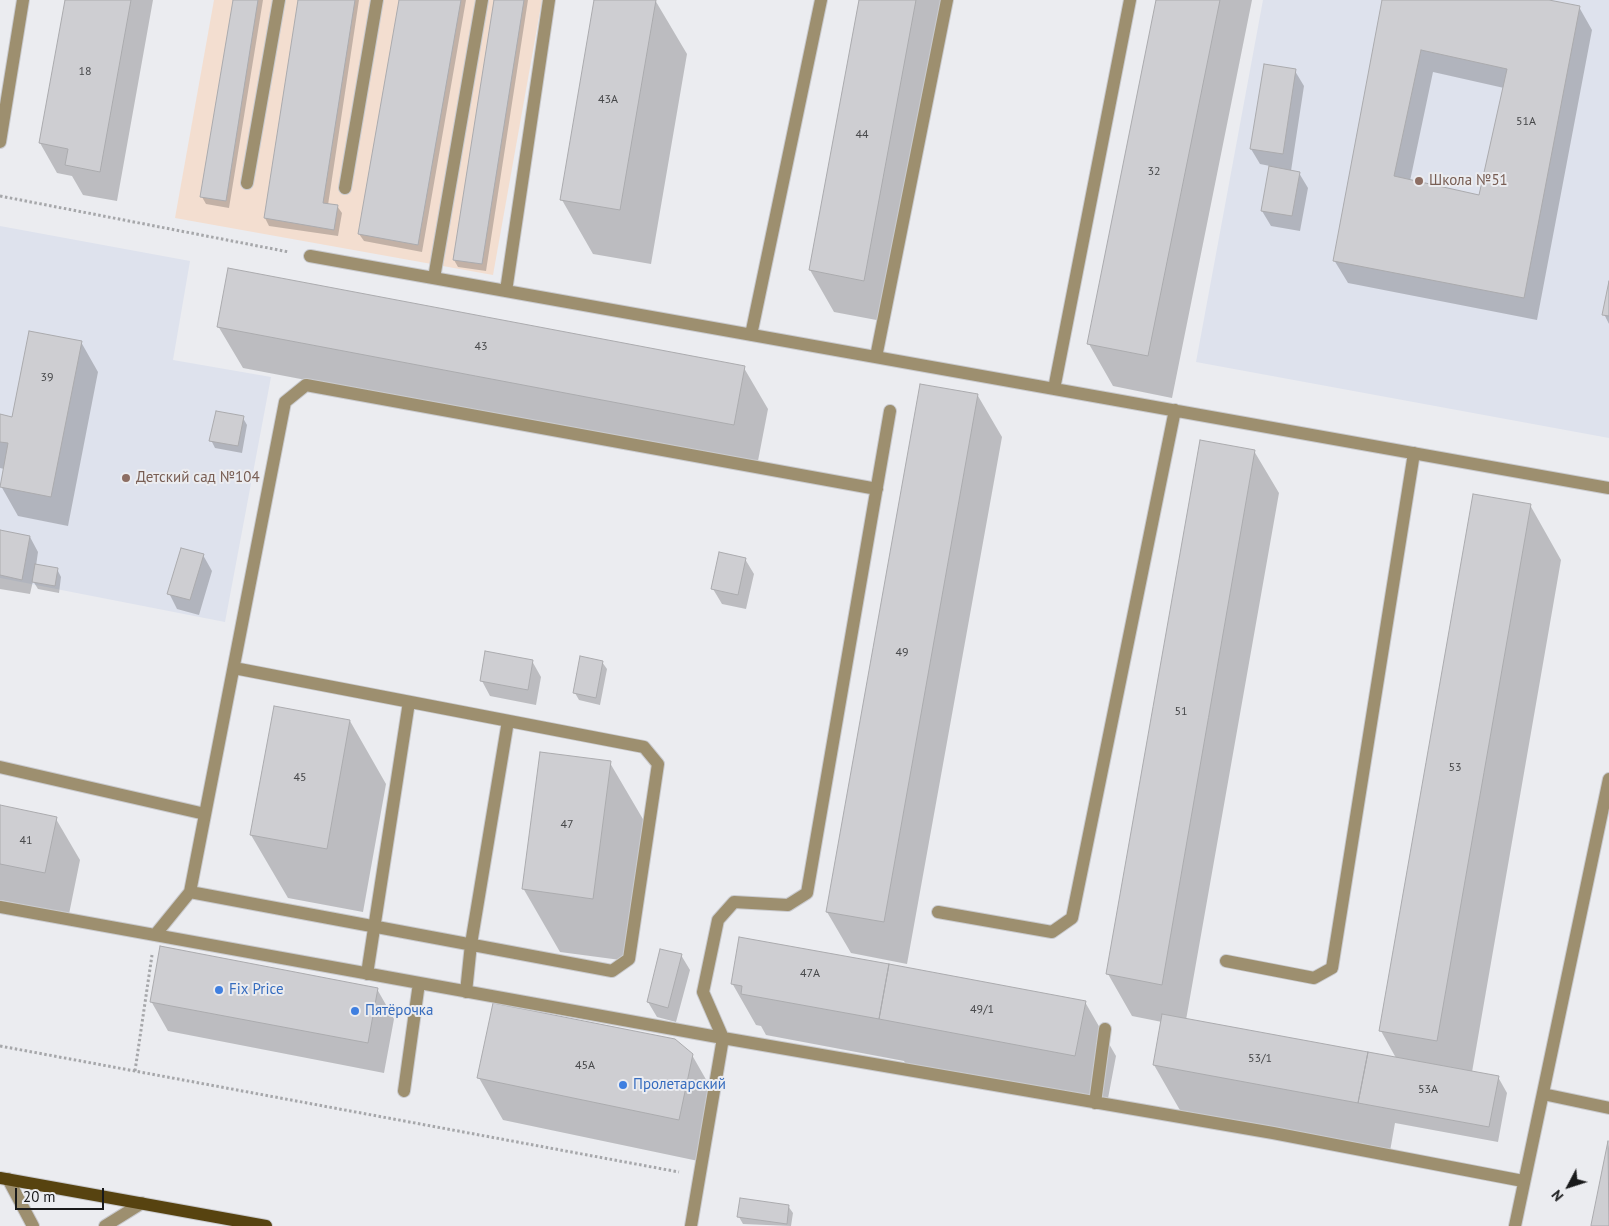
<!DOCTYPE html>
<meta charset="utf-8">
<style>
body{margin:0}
#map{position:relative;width:1609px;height:1226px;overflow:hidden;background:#ebecf0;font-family:"PT Sans",sans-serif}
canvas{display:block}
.north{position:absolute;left:1544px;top:1161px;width:50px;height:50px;-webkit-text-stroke:4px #ebecf0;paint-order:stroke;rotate:230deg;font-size:14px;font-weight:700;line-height:20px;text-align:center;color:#191a1b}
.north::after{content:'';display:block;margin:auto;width:18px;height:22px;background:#191a1b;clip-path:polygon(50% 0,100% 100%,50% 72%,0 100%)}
.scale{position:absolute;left:15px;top:1188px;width:89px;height:22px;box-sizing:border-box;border:2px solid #191a1b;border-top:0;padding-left:6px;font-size:15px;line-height:18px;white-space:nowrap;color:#191a1b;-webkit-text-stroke:4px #ebecf0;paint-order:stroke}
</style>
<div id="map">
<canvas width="1609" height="1226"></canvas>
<div class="north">N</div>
<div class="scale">20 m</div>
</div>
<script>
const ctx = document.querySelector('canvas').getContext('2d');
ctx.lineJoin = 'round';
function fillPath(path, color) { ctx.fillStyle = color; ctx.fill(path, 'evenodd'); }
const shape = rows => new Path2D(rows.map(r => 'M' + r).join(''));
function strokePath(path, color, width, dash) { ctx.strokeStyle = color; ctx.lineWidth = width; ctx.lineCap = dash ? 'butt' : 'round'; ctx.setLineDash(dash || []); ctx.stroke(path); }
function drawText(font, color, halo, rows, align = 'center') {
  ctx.font = font + ' "PT Sans",sans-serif'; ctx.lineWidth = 4; ctx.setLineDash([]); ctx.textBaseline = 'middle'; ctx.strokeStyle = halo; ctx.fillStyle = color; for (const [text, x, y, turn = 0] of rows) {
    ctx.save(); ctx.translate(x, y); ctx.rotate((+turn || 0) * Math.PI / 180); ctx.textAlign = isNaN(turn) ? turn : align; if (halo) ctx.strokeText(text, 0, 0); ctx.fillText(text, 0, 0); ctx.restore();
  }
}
fillPath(shape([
 [1263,0,1609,0,1609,438,1196,362],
 [0,226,190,261,173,360,271,377,225,622,0,578]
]), '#dee2ed');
fillPath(shape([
 [214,0,542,0,493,275,175,218]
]), '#f3ded0');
fillPath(shape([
 [66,0,153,0,117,201,83,195,72,176,57,173,40,143],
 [234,0,263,0,229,208,206,204,202,197],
 [299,0,359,0,328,205,337,206,342,213,338,236,269,226,265,218],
 [400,0,466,0,422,252,364,241,359,234],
 [496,0,528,0,486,271,458,267,454,260],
 [596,0,655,0,687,54,651,264,593,254,562,200],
 [861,0,948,0,887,322,834,312,810,270],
 [1158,0,1252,0,1172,398,1113,386,1089,344],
 [1384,0,1542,0,1579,7,1592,30,1537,320,1348,283,1334,260],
 [1433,72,1504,88,1480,197,1410,181],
 [1295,71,1304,86,1291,171,1299,173,1308,188,1300,231,1271,226,1262,211,1270,166,1260,164,1251,149],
 [1609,288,1609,324,1604,314],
 [218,326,744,368,768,409,757,466,243,368],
 [81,342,98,372,68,526,18,516,1,486,4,469,0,468,0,416,13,418],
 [978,396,1002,437,907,964,851,953,827,912],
 [243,418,247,425,242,453,215,448,211,440],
 [1254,451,1279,493,1186,1020,1396,1058,1381,1031,1530,505,1561,560,1472,1072,1498,1077,1507,1093,1498,1142,1395,1123,1389,1157,1185,1119,1154,1065,1162,1022,1132,1016,1108,974],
 [0,531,30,537,38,552,36,566,57,569,61,577,59,593,38,589,33,581,30,594,0,589],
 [203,555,212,571,199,615,177,609,169,593],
 [745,559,754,574,746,609,722,604,713,589],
 [532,661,541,677,536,705,490,696,482,681],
 [602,662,607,669,600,705,579,700,575,693],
 [350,721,386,784,363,912,288,898,251,835],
 [610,763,647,826,628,961,560,952,523,888],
 [0,807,56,819,80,860,69,914,0,900],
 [681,955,690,970,676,1022,657,1017,648,1002],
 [732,983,1085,1002,1116,1056,1106,1109,911,1073,904,1061,766,1035,761,1026,756,1025],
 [377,989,394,1019,384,1073,168,1031,151,1001],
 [692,1055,716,1097,703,1162,503,1120,479,1078],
 [1609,1144,1609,1226,1592,1226],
 [788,1206,793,1213,791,1226,743,1224,739,1217]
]), '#0003');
const building = shape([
 [65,0,131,0,100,172,65,165,68,149,39,143,65,0],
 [233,0,258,0,226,201,200,197,233,0],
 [298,0,355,0,323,203,338,205,334,230,264,218,298,0],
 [399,0,461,0,418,245,358,234,399,0],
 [494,0,524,0,482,264,453,260,494,0],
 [594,0,656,0,620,210,560,200,594,0],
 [859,0,916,0,864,281,809,270,859,0],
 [1156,0,1220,0,1148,356,1087,344,1156,0],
 [1382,0,1549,0,1580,6,1524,298,1333,261,1382,0],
 [1421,50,1507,69,1479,195,1394,176,1421,50],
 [1264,64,1296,69,1283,154,1250,149,1264,64],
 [1269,166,1300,172,1292,216,1261,211,1269,166],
 [228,268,745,366,734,425,217,327,228,268],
 [1609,281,1609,316,1602,315,1609,281],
 [29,331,82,341,51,497,0,487,8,443,0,442,0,414,12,417,29,331],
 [920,384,978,394,884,922,826,912,920,384],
 [216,411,244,416,238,446,209,441,216,411],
 [1200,440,1255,450,1162,985,1106,974,1200,440],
 [1473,494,1531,504,1437,1041,1379,1031,1473,494],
 [0,530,30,536,22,580,0,575,0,530],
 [181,548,204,554,190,600,167,594,181,548],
 [719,552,746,558,738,595,711,589,719,552],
 [35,564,58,568,55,586,32,582,35,564],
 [485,651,533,660,528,690,480,681,485,651],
 [580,656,603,661,596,698,573,693,580,656],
 [274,706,350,720,327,849,250,835,274,706],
 [540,752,611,761,593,899,522,889,540,752],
 [0,805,57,817,45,873,0,864,0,805],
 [739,937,889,964,879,1019,741,994,742,986,731,984,739,937],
 [160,946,378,988,368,1043,150,1002,160,946],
 [660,949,682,954,668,1008,647,1002,660,949],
 [889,964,1086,1001,1075,1056,879,1019,889,964],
 [493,1003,675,1039,693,1054,679,1120,477,1078,493,1003],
 [1162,1014,1368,1052,1358,1103,1153,1065,1162,1014],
 [1368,1052,1499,1076,1489,1127,1358,1103,1368,1052],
 [1608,1141,1609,1226,1591,1226,1591,1225,1608,1141],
 [740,1198,789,1205,787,1224,737,1217,740,1198]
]);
fillPath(building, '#ceced2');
strokePath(building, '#ababae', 1);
const minor = shape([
 [0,142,23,0],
 [247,183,279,0],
 [345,188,377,0],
 [310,256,1609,488],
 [434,278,482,0],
 [506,291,549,0],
 [751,335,821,0],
 [876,357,947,0],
 [1054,389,1130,0],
 [890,411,807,893,788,905,734,902,718,920,703,992,723,1038,1273,1133,1523,1181],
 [0,767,205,814],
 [190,892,612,971,629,959,658,764,644,747,234,668],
 [0,907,723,1038,691,1226],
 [938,912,1052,932,1072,918,1175,410],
 [155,935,190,892,285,402,306,385,877,489],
 [1226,961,1314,978,1332,968,1414,453],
 [367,974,409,702],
 [466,992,471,944,508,721],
 [404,1091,419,983],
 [1543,1094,1609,1108],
 [1095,1103,1105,1029],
 [8,1179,33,1226],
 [105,1226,142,1203],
 [1515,1226,1609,779]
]);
const major = shape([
 [0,1178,266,1226]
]);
strokePath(minor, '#c9cace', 14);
strokePath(major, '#c9cace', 14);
strokePath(shape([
 [0,196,289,252],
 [0,1046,679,1172],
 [135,1071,152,955]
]), '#a6a7aa', 3, [2.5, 2.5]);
strokePath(minor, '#9d8f6f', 12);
strokePath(major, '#574310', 12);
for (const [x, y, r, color] of [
 [1419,181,5,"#8d6e63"],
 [126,478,5,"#8d6e63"],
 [219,990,5,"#3f7fe0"],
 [355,1011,5,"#3f7fe0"],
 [623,1085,5,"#3f7fe0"]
]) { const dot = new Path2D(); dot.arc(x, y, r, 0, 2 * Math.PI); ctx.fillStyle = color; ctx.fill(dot); strokePath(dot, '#ebecf0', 2); }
drawText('12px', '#464749', null, [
 ["18",85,72],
 ["43А",608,100],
 ["51А",1526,122],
 ["44",862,135],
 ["32",1154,172],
 ["43",481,347],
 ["39",47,378],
 ["49",902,653],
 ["51",1181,712],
 ["53",1455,768],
 ["45",300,778],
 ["47",567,825],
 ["41",26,841],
 ["47А",810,974],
 ["49/1",982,1010],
 ["53/1",1260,1059],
 ["45А",585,1066],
 ["53А",1428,1090]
]);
drawText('15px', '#785e54', '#ebecf0', [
 ["Школа №51",1429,181],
 ["Детский сад №104",136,478]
], 'left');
drawText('15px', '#366cbe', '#ebecf0', [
 ["Fix Price",229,990],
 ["Пятёрочка",365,1011],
 ["Пролетарский",633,1085]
], 'left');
</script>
